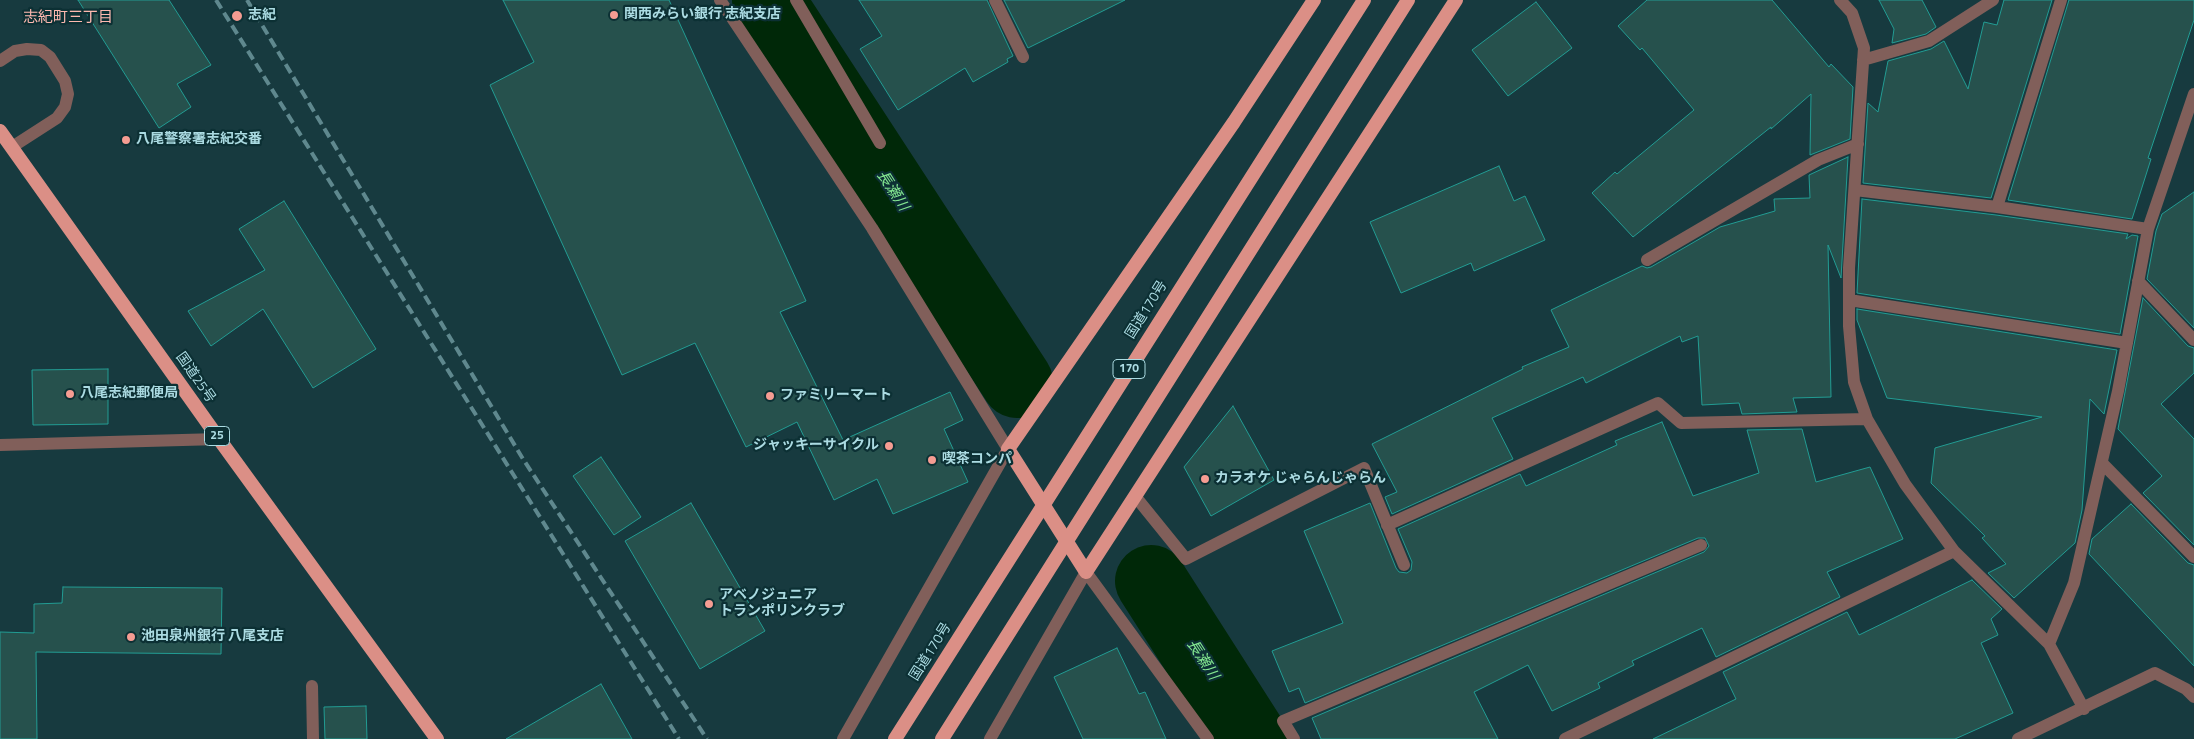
<!DOCTYPE html>
<meta charset="utf-8">
<style>
body{margin:0}
canvas{display:block;background:#173a3f}
</style>
<canvas width="2194" height="739"></canvas>
<script>
const ctx = document.querySelector('canvas').getContext('2d');
ctx.lineJoin = 'round';
const shape = rows => new Path2D(rows.map(r => 'M' + r).join(''));
function strokePath(path, color, width, dash) { ctx.strokeStyle = color; ctx.lineWidth = width; ctx.lineCap = dash ? 'butt' : 'round'; ctx.setLineDash(dash || []); ctx.stroke(path); }
function fillPath(path, color) { ctx.fillStyle = color; ctx.fill(path, 'evenodd'); }
function drawText(font, color, halo, rows, align = 'center') {
  ctx.font = font + ' "Titillium Web","Noto Sans JP",sans-serif'; ctx.lineWidth = 4.5; ctx.setLineDash([]); ctx.textBaseline = 'middle'; ctx.strokeStyle = halo; ctx.fillStyle = color; for (const [text, x, y, turn = 0] of rows) {
    ctx.save(); ctx.translate(x, y); ctx.rotate((+turn || 0) * Math.PI / 180); ctx.textAlign = isNaN(turn) ? turn : align; if (halo) ctx.strokeText(text, 0, 0); ctx.fillText(text, 0, 0); ctx.restore();
  }
}
strokePath(shape([
 [768,0,1017,382],
 [1151,581,1252,739]
]), '#002808', 72);
const building = shape([
 [78,0,169,0,211,65,177,84,191,107,159,128,78,0],
 [503,0,669,0,806,301,780,312,843,440,950,392,963,420,944,429,968,482,893,514,877,479,834,500,797,422,746,447,695,343,622,375,490,85,534,62,503,0],
 [859,0,987,0,1013,56,1007,59,1008,62,973,82,965,68,898,110,860,49,882,36,859,0],
 [1004,0,1125,0,1028,48,1004,0],
 [1647,0,1772,0,1829,67,1831,64,1853,87,1850,139,1810,155,1811,94,1771,129,1771,127,1633,237,1592,193,1615,172,1617,174,1694,110,1642,48,1640,50,1618,26,1647,0],
 [1879,0,1922,0,1936,27,1926,34,1892,43,1894,29,1879,0],
 [2004,0,2052,0,1991,198,1863,183,1868,103,1878,112,1888,61,1931,49,1944,41,1968,89,1984,22,1997,25,2004,0],
 [2069,0,2194,0,2194,20,2148,158,2151,159,2132,219,2008,200,2069,0],
 [1536,2,1572,48,1508,96,1472,50,1536,2],
 [1848,157,1841,278,1828,245,1831,397,1793,398,1797,412,1742,414,1739,403,1702,405,1698,336,1682,342,1680,336,1586,383,1583,377,1492,418,1513,459,1392,514,1385,497,1397,492,1372,444,1523,369,1522,367,1569,347,1551,310,1642,266,1647,268,1651,267,1720,227,1775,211,1774,199,1810,198,1809,175,1848,157],
 [1499,166,1514,201,1525,196,1545,240,1474,271,1471,263,1401,293,1370,222,1499,166],
 [2194,192,2194,328,2147,279,2156,231,2162,214,2194,192],
 [1862,199,1996,215,2128,234,2126,239,2132,235,2138,236,2120,334,1857,293,1862,199],
 [284,201,376,349,313,388,263,309,211,346,188,311,265,270,239,229,284,201],
 [2143,298,2188,346,2194,348,2194,373,2161,404,2194,439,2194,545,2143,493,2162,476,2118,429,2143,298],
 [1857,309,2117,350,2104,414,2090,399,2082,510,2075,543,2014,598,1988,573,2006,564,1982,538,1985,536,1931,483,1935,448,2042,417,1887,398,1857,320,1857,309],
 [108,369,108,424,33,425,32,370,108,369],
 [1233,406,1274,480,1211,516,1184,467,1233,406],
 [1662,422,1693,496,1759,473,1747,430,1802,429,1816,482,1870,467,1903,539,1827,572,1840,597,1716,657,1702,628,1632,661,1634,665,1598,683,1600,688,1552,711,1528,665,1474,692,1498,739,1321,739,1312,718,1704,552,1709,546,1705,538,1698,538,1305,703,1299,688,1289,692,1272,651,1343,623,1304,531,1370,503,1396,568,1399,572,1407,573,1411,570,1412,562,1398,529,1520,474,1526,486,1617,445,1615,441,1662,422],
 [601,457,641,517,614,535,573,476,601,457],
 [691,503,765,631,700,669,625,541,691,503],
 [2131,504,2188,563,2194,565,2194,666,2089,554,2092,539,2131,504],
 [1972,580,2002,609,1991,619,1998,635,1981,643,2013,713,1955,739,1653,739,1736,699,1723,672,1847,612,1859,635,1972,580],
 [63,587,222,588,221,654,36,652,37,739,0,739,0,632,34,633,34,604,62,603,63,587],
 [1117,648,1139,694,1145,692,1166,739,1083,739,1054,677,1117,648],
 [601,684,632,739,506,739,601,684],
 [366,706,367,739,325,739,324,707,366,706]
]);
fillPath(building, '#26514d');
strokePath(building, '#229c93', 1);
strokePath(shape([
 [720,0,872,228,1008,449,843,739],
 [796,0,880,143],
 [995,0,1023,57],
 [1840,0,1852,13,1864,48,1849,268,1849,326,1854,382,1867,419,1905,484,1954,551,2049,644,2084,709],
 [1863,60,1929,41,1993,0],
 [0,61,15,51,27,49,41,50,50,57,65,81,68,94,65,107,57,118,12,147],
 [1855,190,1997,207,2148,229],
 [1997,207,2061,0],
 [1647,260,1818,160,1858,144],
 [2138,281,2194,340],
 [1849,300,2127,343],
 [0,445,219,439],
 [2102,463,2194,557],
 [1135,496,1186,559,1364,468,1404,565],
 [1387,525,1658,403,1681,423,1867,419],
 [2049,644,2074,583,2118,391,2148,229,2194,94],
 [312,686,313,739],
 [990,739,1086,572,1208,739],
 [1294,739,1283,721,1701,545],
 [1565,739,1954,551],
 [2018,739,2155,673,2186,689,2194,697]
]), '#815f5a', 12);
strokePath(shape([
 [1314,0,1234,122,1008,449,1086,572,1456,0],
 [0,131,219,439,437,739]
]), '#db8f86', 14);
strokePath(shape([
 [216,0,679,739],
 [247,0,523,459,707,739]
]), '#5f888e', 4, [10, 5]);
strokePath(shape([
 [895,739,1364,0],
 [942,739,1408,0]
]), '#db8f86', 14);
for (const [x, y, r, color] of [
 [614,15,5,"#f59c92"],
 [237,16,6,"#f59c92"],
 [126,140,5,"#f59c92"],
 [70,394,5,"#f59c92"],
 [770,396,5,"#f59c92"],
 [889,446,5,"#f59c92"],
 [932,460,5,"#f59c92"],
 [1205,479,5,"#f59c92"],
 [709,604,5,"#f59c92"],
 [131,637,5,"#f59c92"]
]) { const dot = new Path2D(); dot.arc(x, y, r, 0, 2 * Math.PI); ctx.fillStyle = color; ctx.fill(dot); strokePath(dot, '#0c3034', 2); }
for (const [x, y, w] of [
 [1129,369,32],
 [217,436,25]
]) { const box = new Path2D(); box.roundRect(x - w / 2, y - 9.5, w, 19, 4); ctx.fillStyle = '#0c3034'; ctx.fill(box); strokePath(box, '#abdbe2', 1); }
drawText('bold 12px', '#abdbe2', null, [
 ["170",1129,369],
 ["25",217,436]
]);
drawText('bold 14px', '#abdbe2', '#0c3034', [
 ["関西みらい銀行 志紀支店",624,15],
 ["志紀",248,16],
 ["八尾警察署志紀交番",136,140],
 ["八尾志紀郵便局",80,394],
 ["ファミリーマート",780,396],
 ["ジャッキーサイクル",879,446,"right"],
 ["喫茶コンパ",942,460],
 ["カラオケ じゃらんじゃらん",1215,479],
 ["アベノジュニア",719,596],
 ["トランポリンクラブ",719,612],
 ["池田泉州銀行 八尾支店",141,637]
], 'left');
drawText('14px', '#abdbe2', '#0c3034', [
 ["国道170号",1147,310,-58],
 ["国道25号",195,378,55],
 ["国道170号",931,652,-58]
]);
drawText('15px', '#fdb9b0', '#0c3034', [
 ["志紀町三丁目",68,18]
]);
drawText('italic 15px', '#83e690', '#0c3034', [
 ["長瀬川",892,191,57],
 ["長瀬川",1202,660,57]
]);
</script>
